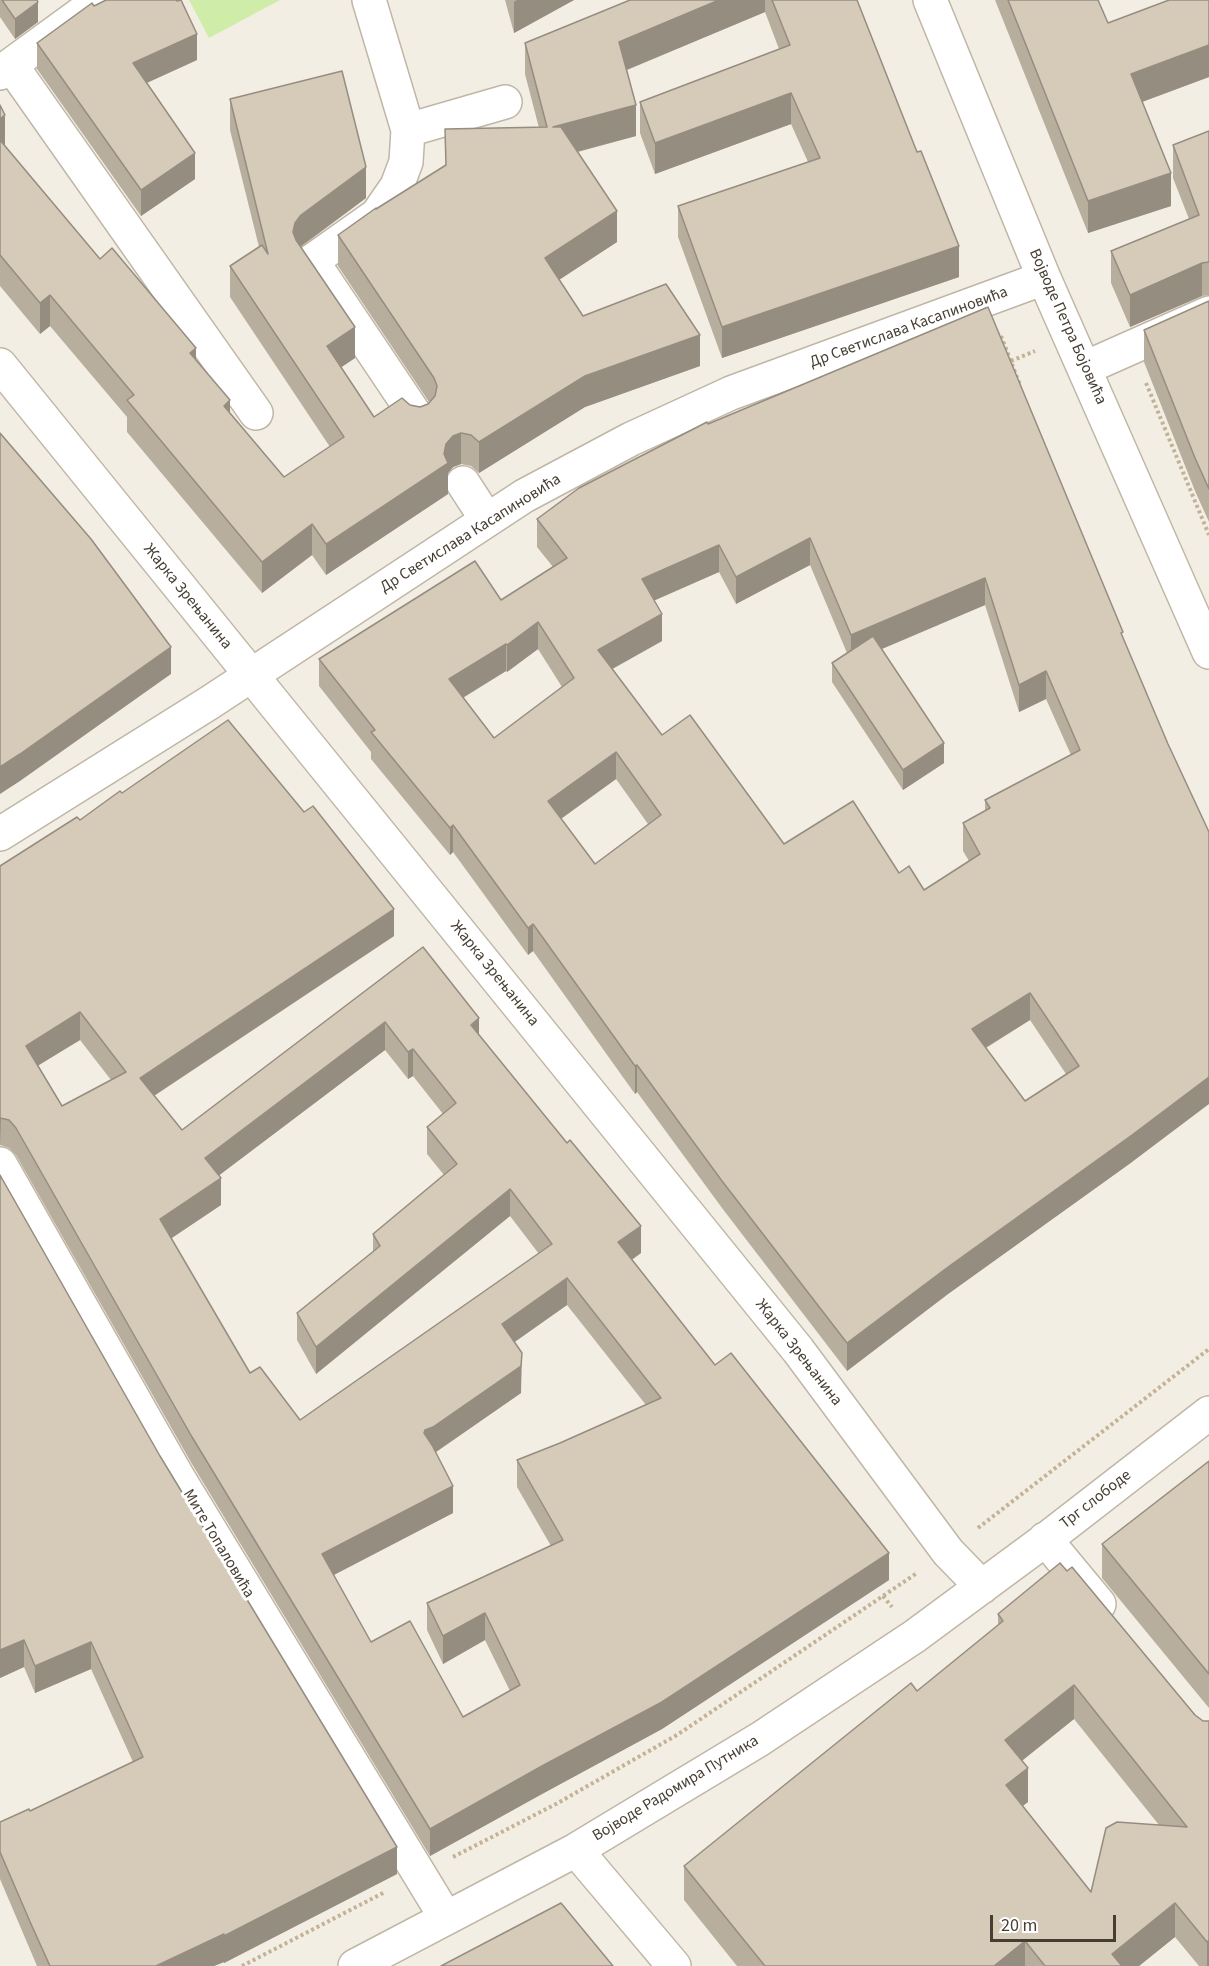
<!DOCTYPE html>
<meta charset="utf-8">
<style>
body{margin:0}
#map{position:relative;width:1209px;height:1966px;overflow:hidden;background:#f3eee4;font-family:"Source Sans 3",sans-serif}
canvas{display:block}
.scale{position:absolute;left:990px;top:1915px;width:126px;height:27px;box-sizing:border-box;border:3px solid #463e33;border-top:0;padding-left:8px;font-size:18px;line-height:21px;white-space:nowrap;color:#463e33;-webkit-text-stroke:4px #fff;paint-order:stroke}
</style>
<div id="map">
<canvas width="1209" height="1966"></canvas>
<div class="scale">20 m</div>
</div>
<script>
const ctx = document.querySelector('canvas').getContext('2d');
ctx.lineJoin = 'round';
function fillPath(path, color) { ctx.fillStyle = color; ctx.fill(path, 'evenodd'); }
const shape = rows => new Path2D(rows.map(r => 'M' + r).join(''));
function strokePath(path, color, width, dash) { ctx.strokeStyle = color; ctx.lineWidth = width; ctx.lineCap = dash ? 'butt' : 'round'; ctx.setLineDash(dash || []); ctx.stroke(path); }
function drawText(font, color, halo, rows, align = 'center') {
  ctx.font = font + ' "Source Sans 3",sans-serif'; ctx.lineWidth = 6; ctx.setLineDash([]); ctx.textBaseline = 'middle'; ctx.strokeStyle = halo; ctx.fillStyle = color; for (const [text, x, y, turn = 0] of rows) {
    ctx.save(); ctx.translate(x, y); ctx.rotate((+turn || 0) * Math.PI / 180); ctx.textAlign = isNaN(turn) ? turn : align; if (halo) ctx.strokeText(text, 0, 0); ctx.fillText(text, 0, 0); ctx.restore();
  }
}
fillPath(shape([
 [189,0,280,0,209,38]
]), '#cfeca8');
const minor = shape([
 [369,0,408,130,505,102],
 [930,0,1044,278,1209,652],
 [11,65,256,413],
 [0,73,100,0],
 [408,130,406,162,397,186,377,215,312,261,418,419],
 [0,365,798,1350,948,1552,982,1587],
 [1085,368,1209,313],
 [463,483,487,520],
 [0,834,209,703,524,496,631,439,731,393,1044,278],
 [0,1164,176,1474,446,1918],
 [1045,1539,1099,1604],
 [576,1850,674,1966],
 [355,1966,576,1850,760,1739,915,1636,1049,1537,1209,1413]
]);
strokePath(minor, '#c0b6a6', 36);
strokePath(shape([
 [1001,336,1020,385],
 [1011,361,1035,351],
 [1146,383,1209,535],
 [978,1528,1209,1349],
 [883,1596,892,1607],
 [453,1857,556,1804,677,1735,917,1573],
 [242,1966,385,1892]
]), '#c3b296', 4, [3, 3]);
strokePath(minor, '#fff', 33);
fillPath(shape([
 [0,0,37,0,38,22,15,39,0,17],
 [505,0,574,0,514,33],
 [630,0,857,0,959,277,722,358,678,237,678,206,808,162,791,124,655,174,640,133,640,102,779,49,765,12,627,70,636,136,578,152,617,242,559,280,583,316,700,366,585,407,479,473,471,466,461,464,453,467,448,473,448,494,326,575,312,555,262,593,127,432,127,417,50,326,40,334,0,286,0,105,5,146,100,259,196,360,230,413,284,477,330,447,230,297,230,266,259,247,230,130,230,99,366,198,301,247,355,358,341,367,374,417,410,405,420,407,428,404,429,402,338,266,338,235,376,209,539,128,525,74,525,43],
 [995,0,1098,0,1108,23,1209,0,1209,77,1142,102,1171,206,1088,233],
 [37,43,197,60,147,83,195,179,141,216,37,69],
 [1209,131,1209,295,1202,296,1130,327,1111,283,1111,251,1189,219,1173,178,1173,145],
 [1209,301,1209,522,1195,491,1144,362,1144,330],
 [708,424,1123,640,1132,1162,948,1294,847,1371,722,1208,637,1092,635,1094,533,951,528,955,453,852,450,855,371,759,371,752,319,686,319,659,501,600,553,567,537,547,537,519],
 [810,565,847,653,832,663,832,682,903,790,944,763,882,649,985,605,1019,712,1046,699,1071,755,985,800,985,811,963,823,963,851,969,861,924,890,899,873,784,844,662,735,612,669,662,641,654,600,719,572,736,604],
 [538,649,562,687,494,738,463,698,506,671,507,672],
 [616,779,648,824,595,864,561,819],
 [1030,1020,1066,1074,1025,1101,986,1048],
 [122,793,394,936,154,1096,182,1130,423,947,479,1036,641,1253,632,1260,715,1365,889,1580,662,1729,542,1794,430,1856,192,1464,16,1155,9,1148,0,1145,0,866,80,820],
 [80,1040,111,1080,62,1106,38,1065],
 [385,1050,408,1079,413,1076,443,1114,427,1127,427,1154,444,1175,373,1234,373,1252,297,1313,297,1340,316,1374,510,1216,539,1254,300,1420,250,1373,171,1238,221,1205,219,1175],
 [567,1305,646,1405,560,1443,517,1460,517,1487,551,1546,427,1603,427,1630,443,1664,485,1640,510,1691,463,1717,371,1642,334,1575,453,1513,436,1452,521,1393,514,1342],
 [0,1175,397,1874,224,1963,224,1962,214,1966,37,1966,0,1879,0,1822,30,1811,133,1762,91,1669,35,1693,24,1667,0,1678],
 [1209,1461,1209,1708,1102,1578,1102,1544],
 [998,1614,1195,1715,1203,1721,1209,1966,1199,1966,1175,1937,1139,1966,737,1966,684,1900,684,1866,917,1691,998,1625],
 [1074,1719,1159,1825,1091,1892,1022,1806,1028,1802,1022,1761]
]), '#b8ae9e');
fillPath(shape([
 [517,0,574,0,514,33,514,2],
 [719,0,765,0,765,12,619,73,619,42],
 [38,2,38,22,15,39,15,19],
 [197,34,197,60,133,89,133,63],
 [1209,45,1209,77,1131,106,1131,74],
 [791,93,791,124,655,174,655,143],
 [636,105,636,136,553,158,553,127],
 [5,115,5,146,0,150,0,119],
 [195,153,195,179,141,216,141,190],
 [366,167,366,198,301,246,295,254,293,232,295,223,301,215],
 [1171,173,1171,206,1088,233,1088,201],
 [617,211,617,242,545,289,545,258],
 [959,246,959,277,722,358,722,327],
 [1202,263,1202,296,1130,327,1130,295],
 [50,295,50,326,40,334,40,303],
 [355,327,355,358,327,377,327,346],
 [700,335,700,366,585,407,479,473,479,442,585,376],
 [196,348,196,379,190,353],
 [230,400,230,431,224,406],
 [461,433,461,464,453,467,448,473,448,494,326,575,326,544,444,454,446,444,453,436],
 [312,524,312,555,262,593,262,562],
 [810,538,810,565,736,604,736,577],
 [719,545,719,572,642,606,642,579],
 [985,578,985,605,851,662,851,635],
 [662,614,662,641,598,677,598,650],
 [538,622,538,649,507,672,507,645],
 [506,644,506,671,449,706,449,679],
 [171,647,171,674,20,781,0,794,0,767],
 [1046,671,1046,699,1019,712,1019,685],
 [944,743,944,763,903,790,903,770],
 [616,752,616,779,548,828,548,801],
 [453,825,453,852,450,855,450,828],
 [394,909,394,936,140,1105,140,1078],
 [533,924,533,951,528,955,528,928],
 [1030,993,1030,1020,972,1056,972,1029],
 [80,1012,80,1040,26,1073,26,1046],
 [479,1018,479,1045,471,1025],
 [385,1022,385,1050,205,1186,205,1158],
 [413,1049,413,1076,408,1079,408,1052],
 [637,1065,637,1092,635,1094,635,1066],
 [1209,1077,1209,1104,1132,1162,948,1294,847,1371,847,1343,948,1267],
 [0,1118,1,1118,0,1145],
 [221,1178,221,1205,160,1246,160,1219],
 [510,1189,510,1216,316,1374,316,1347],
 [641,1226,641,1253,618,1269,618,1242],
 [567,1278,567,1305,502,1351,502,1324],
 [522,1353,521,1393,433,1454,424,1433,425,1430],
 [453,1486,453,1513,322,1581,322,1554],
 [889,1553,889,1580,662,1729,542,1794,430,1856,430,1829],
 [485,1613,485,1640,443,1664,443,1636],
 [24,1640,24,1667,0,1678,0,1650],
 [91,1642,91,1669,35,1693,35,1666],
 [1074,1685,1074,1719,1005,1774,1005,1740],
 [1028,1768,1028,1802,1006,1819,1006,1785],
 [397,1847,397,1874,224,1963,224,1936],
 [1175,1903,1175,1937,1139,1966,1112,1966,1112,1954],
 [224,1934,224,1962,214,1966,156,1966],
 [1209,1940,1209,1966,1207,1966,1207,1942],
 [1025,1941,1025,1966,994,1966]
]), '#968d81');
const building = shape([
 [2,0,37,0,38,2,15,19,2,0],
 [106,0,176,0,177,1,181,0,197,34,133,63,195,153,141,190,37,43,92,3,94,6,106,0],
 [630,0,719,0,619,42,636,105,553,127,561,127,617,211,545,258,583,316,666,284,700,335,585,376,479,442,471,435,461,433,453,436,446,444,444,454,448,463,326,544,312,524,262,562,127,400,134,395,50,295,40,303,0,255,0,140,100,259,112,248,196,348,190,353,230,400,224,406,284,477,344,437,230,266,262,245,268,254,230,99,342,71,366,167,301,215,295,223,293,232,296,240,355,327,327,346,374,417,402,398,410,405,420,407,428,404,435,396,437,386,434,378,338,235,376,208,376,209,446,165,445,129,547,127,525,43,630,0],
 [772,0,857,0,917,152,921,151,959,246,722,327,678,206,820,158,791,93,655,143,640,102,790,45,772,0],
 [1008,0,1098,0,1108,23,1169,0,1209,0,1209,45,1131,74,1171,173,1088,201,1008,0],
 [0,105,5,115,0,119,0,105],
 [1209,131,1209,262,1202,263,1130,295,1111,251,1199,215,1173,145,1209,131],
 [1209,301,1209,489,1195,458,1144,330,1209,301],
 [988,307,1123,632,1121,633,1168,744,1209,832,1209,1077,1132,1135,948,1267,847,1343,722,1181,637,1065,635,1066,533,924,528,928,453,825,450,828,371,732,375,730,319,659,475,561,501,600,567,558,537,519,579,488,707,422,708,424,988,307],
 [810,538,851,635,985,578,1019,685,1046,671,1080,750,985,800,990,808,963,823,980,854,924,890,909,866,899,873,853,801,784,844,690,715,662,735,598,650,662,614,642,579,719,545,736,577,810,538],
 [538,622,574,678,494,738,449,679,506,644,507,645,538,622],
 [616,752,661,815,595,864,548,801,616,752],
 [1030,993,1079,1066,1025,1101,972,1029,1030,993],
 [0,433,91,539,171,647,20,754,0,767,0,433],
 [873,636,944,743,903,770,832,663,873,636],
 [228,720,304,812,313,806,394,909,140,1078,182,1130,423,947,479,1018,471,1025,567,1143,570,1140,641,1226,618,1242,715,1365,731,1353,889,1553,662,1702,542,1766,430,1829,192,1437,16,1128,9,1120,0,1118,0,866,77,817,80,820,120,791,122,793,228,720],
 [80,1012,126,1072,62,1106,26,1046,80,1012],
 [385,1022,408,1052,413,1049,456,1103,427,1127,457,1164,373,1234,380,1246,297,1313,316,1347,510,1189,552,1244,300,1420,260,1367,250,1373,160,1219,221,1178,205,1158,385,1022],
 [567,1278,661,1398,560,1443,517,1460,563,1540,427,1603,443,1636,485,1613,520,1685,463,1717,410,1621,371,1642,322,1554,453,1486,432,1445,424,1433,425,1430,433,1427,521,1366,522,1353,502,1324,567,1278],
 [0,1175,160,1456,397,1847,224,1936,224,1934,156,1966,50,1966,31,1924,0,1852,0,1822,29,1809,30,1811,143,1757,91,1642,35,1666,24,1640,0,1650,0,1175],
 [1209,1461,1209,1674,1102,1544,1209,1461],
 [1060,1563,1067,1571,1072,1567,1195,1715,1203,1721,1209,1721,1209,1940,1207,1942,1175,1903,1112,1954,1122,1966,1045,1966,1025,1941,994,1966,765,1966,684,1866,911,1683,917,1691,1003,1621,998,1614,1060,1563],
 [1074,1685,1187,1827,1117,1822,1106,1828,1091,1892,1006,1785,1028,1768,1005,1740,1074,1685],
 [561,1903,613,1966,441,1966,561,1903]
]);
fillPath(building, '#d6cab8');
strokePath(building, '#968d81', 1.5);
drawText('16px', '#463e33', '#fff', [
 ["Војводе Петра Бојовића",1067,327,66],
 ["Др Светислава Касапиновића",909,328,-20],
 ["Др Светислава Касапиновића",471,534,-32],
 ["Жарка Зрењанина",187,597,51],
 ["Жарка Зрењанина",494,974,51],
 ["Жарка Зрењанина",798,1353,52],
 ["Трг слободе",1096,1500,-38],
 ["Мите Топаловића",218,1544,59],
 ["Војводе Радомира Путника",676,1789,-31]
]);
</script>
